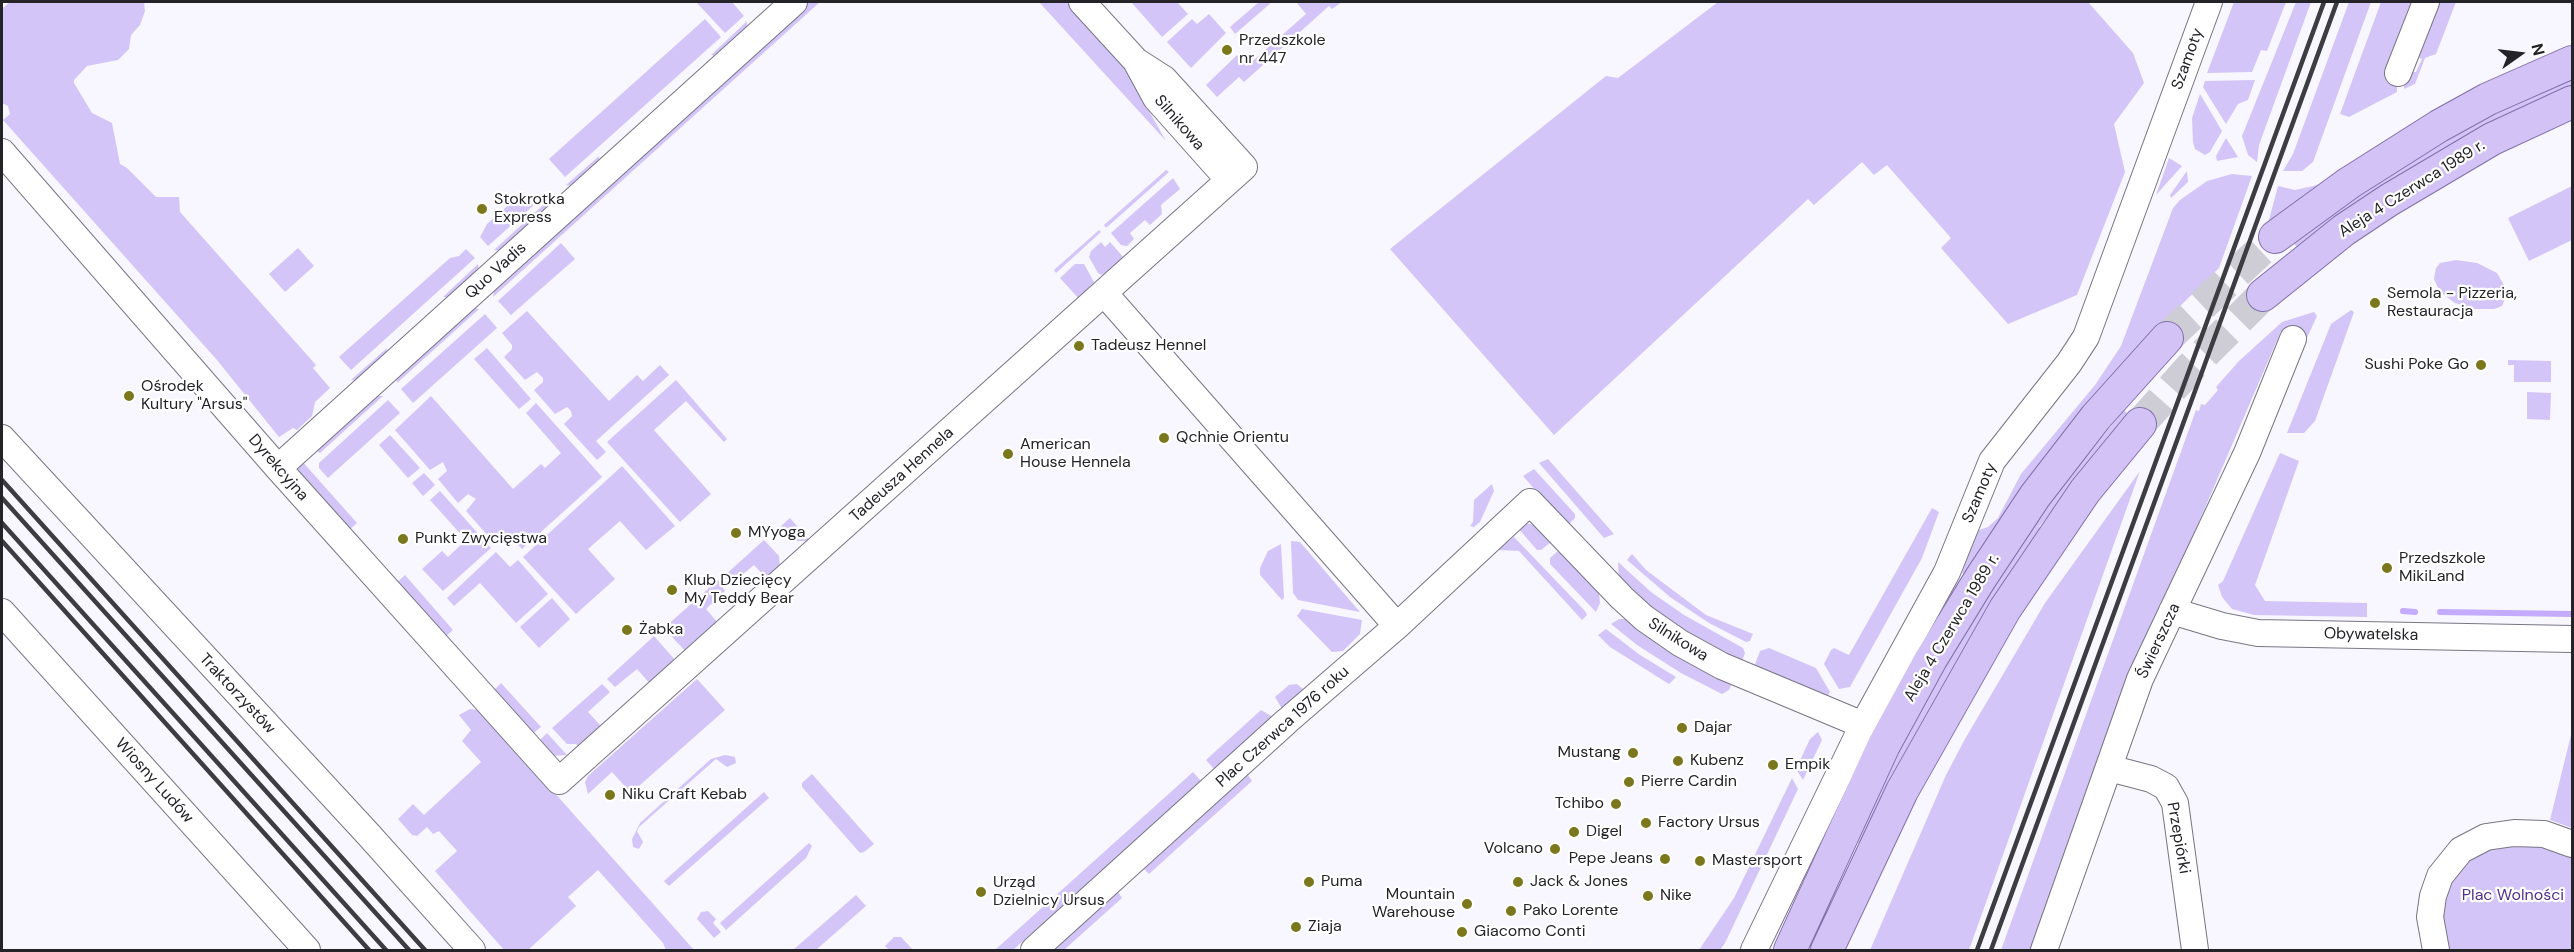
<!DOCTYPE html>
<meta charset="utf-8">
<style>
body{margin:0}
#map{position:relative;width:2574px;height:952px;overflow:hidden;background:#f8f6ff;font-family:"DM Sans",sans-serif}
canvas{display:block}
.frame{position:absolute;inset:0;border:3px solid #242328;pointer-events:none}
.north{position:absolute;left:2490px;top:24px;width:60px;height:60px;-webkit-text-stroke:4px #fff;paint-order:stroke;rotate:76deg;font-size:16px;font-weight:700;line-height:24px;text-align:center;color:#242328}
.north::after{content:'';display:block;margin:auto;width:21px;height:27px;background:#242328;clip-path:polygon(50% 0,100% 100%,50% 72%,0 100%)}
</style>
<div id="map">
<canvas width="2574" height="952"></canvas>
<div class="frame"></div>
<div class="north">N</div>
</div>
<script>
const ctx = document.querySelector('canvas').getContext('2d');
ctx.lineJoin = 'round';
function fillPath(path, color) { ctx.fillStyle = color; ctx.fill(path, 'evenodd'); }
const shape = rows => new Path2D(rows.map(r => 'M' + r).join(''));
function strokePath(path, color, width, dash) { ctx.strokeStyle = color; ctx.lineWidth = width; ctx.lineCap = dash ? 'butt' : 'round'; ctx.setLineDash(dash || []); ctx.stroke(path); }
function drawText(font, color, halo, rows, align = 'center') {
  ctx.font = font + ' "DM Sans",sans-serif'; ctx.lineWidth = 4.5; ctx.setLineDash([]); ctx.textBaseline = 'middle'; ctx.strokeStyle = halo; ctx.fillStyle = color; for (const [text, x, y, turn = 0] of rows) {
    ctx.save(); ctx.translate(x, y); ctx.rotate((+turn || 0) * Math.PI / 180); ctx.textAlign = isNaN(turn) ? turn : align; if (halo) ctx.strokeText(text, 0, 0); ctx.fillText(text, 0, 0); ctx.restore();
  }
}
fillPath(shape([
 [10,2,144,2,145,11,140,25,131,35,129,49,118,60,87,66,74,80,74,83,92,113,112,123,120,164,127,168,156,197,179,197,180,212,316,365,313,368,330,388,315,402,312,416,297,430,293,428,279,437,217,360,3,120,10,114,8,106,2,103,2,9],
 [696,2,732,2,744,16,725,33],
 [807,2,820,2,493,297,495,283],
 [1039,2,1067,2,1123,65,1166,141],
 [1131,2,1177,2,1188,14,1162,37],
 [1259,2,1272,2,1235,34,1230,27],
 [1296,2,1342,2,1332,9,1329,6,1244,82,1239,77,1217,97,1206,85,1237,55,1247,66,1306,14],
 [1718,2,2088,2,2133,53,2144,83,2114,124,2125,172,2077,295,2008,324,1941,248,1951,238,1887,165,1874,175,1862,162,1814,205,1808,199,1554,435,1390,249,1606,76,1618,78],
 [2234,2,2286,2,2267,51,2261,50,2252,72,2207,73],
 [2296,2,2311,2,2259,145,2257,162,2248,155,2242,136],
 [2349,2,2371,2,2313,162,2302,171,2283,171,2293,154],
 [2381,2,2414,2,2385,74,2397,84,2397,92,2349,117,2340,114],
 [2438,2,2456,2,2436,54,2425,58,2415,84,2404,89,2404,83,2410,72,2416,72,2422,59,2418,57],
 [1209,14,1226,33,1191,68,1167,42,1192,19,1197,24],
 [705,19,721,37,565,177,549,159],
 [747,21,747,29,721,57,711,55],
 [2572,76,2572,86,2471,134,2433,155,2351,207,2297,248,2292,240,2346,200,2480,119],
 [2255,80,2248,100,2238,104,2226,124,2203,87,2205,81],
 [2200,94,2222,131,2210,152,2205,155,2195,149,2193,142,2192,118],
 [2226,138,2238,157,2217,161,2216,156],
 [599,156,600,166,572,186,566,185],
 [2169,158,2182,166,2156,195],
 [1166,170,1169,172,1106,228,1104,225],
 [2187,171,2188,182,2171,198,2170,195],
 [2232,174,2252,176,2219,268,2128,357,2057,443,1966,574,1962,573,1976,531,1988,527,1998,518,2021,474,2095,385,2121,346,2173,208,2180,200,2207,181],
 [1173,178,1180,189,1161,205,1162,214,1150,225,1145,220,1130,233,1134,239,1127,246,1121,245,1111,233],
 [2322,184,2267,227,2278,186,2295,190],
 [2572,186,2572,240,2529,261,2508,218],
 [522,193,534,205,488,246,480,237,487,224],
 [552,197,553,204,501,251,494,250],
 [1099,230,1101,232,1056,273,1054,270],
 [1101,242,1105,247,1110,242,1124,258,1102,275,1098,273,1089,257,1091,251],
 [561,243,575,259,511,315,498,301],
 [298,248,314,266,285,292,269,274],
 [466,249,475,258,351,370,339,357,450,258,459,256],
 [2456,260,2477,263,2497,273,2508,292,2502,306,2494,309,2475,309,2455,303,2440,292,2434,279,2436,268,2440,263],
 [478,264,479,271,455,298,443,297],
 [1075,264,1084,264,1094,282,1079,299,1060,278],
 [474,308,479,309,397,383,396,377],
 [2351,310,2354,312,2315,421,2304,433,2287,433,2331,324],
 [527,311,609,401,637,375,643,381,660,365,669,375,596,441,606,452,597,460,564,424,572,416,571,411,567,407,555,414,534,390,543,382,543,378,537,372,525,380,504,357,512,349,512,345,502,333],
 [2314,312,2317,316,2306,340,2281,331,2180,566,2033,950,2001,950,2196,410,2199,411,2201,404,2205,405,2218,390,2216,387,2239,361,2282,322],
 [485,314,497,328,413,403,401,389],
 [387,348,386,359,360,381,351,380],
 [487,348,531,399,519,409,474,359],
 [2508,360,2551,361,2551,382,2514,382,2514,365,2508,365],
 [676,380,727,439,724,442,686,401,654,430,711,494,680,522,607,442],
 [2527,392,2551,393,2550,420,2527,419],
 [374,396,383,396,320,453,312,448],
 [431,396,513,489,541,464,545,468,561,453,526,413,536,403,602,477,522,549,508,534,496,545,466,511,476,499,468,494,458,503,438,479,447,471,443,462,430,470,395,430],
 [388,400,400,413,328,478,319,468,319,463],
 [2124,410,2129,415,2039,527,2042,529,1990,607,1914,739,1862,845,1858,843,1891,763,1925,697,2027,531],
 [390,435,420,468,408,478,379,445],
 [2280,453,2299,461,2255,585,2265,601,2367,603,2367,617,2254,615,2232,609,2222,597,2218,585,2223,581],
 [1548,459,1614,534,1604,538,1539,463],
 [301,460,357,523,348,531,299,476,297,470],
 [622,466,675,526,646,550,620,521,588,549,615,579,576,614,523,557],
 [1534,469,1575,514,1575,518,1567,526,1523,476],
 [2140,471,1969,950,1870,950,1946,775,1965,739,2045,603],
 [424,473,435,485,423,496,412,483],
 [1492,484,1494,491,1480,522,1474,527,1470,526,1473,522,1474,500],
 [440,491,491,548,443,591,422,569,442,551,448,557,466,540,430,500],
 [1932,508,1939,512,1922,558,1850,687,1839,689,1824,664,1831,650,1834,648,1849,655],
 [790,518,810,541,795,541,781,526],
 [1524,523,1535,525,1551,542,1541,550,1537,550,1517,527],
 [1514,537,1585,611,1587,615,1582,620,1519,551,1497,550],
 [764,540,779,556,780,568,768,580,754,565,731,584,724,576],
 [1291,541,1300,542,1360,612,1298,600,1293,593],
 [1281,544,1284,598,1282,600,1260,575,1260,568,1268,551],
 [1558,551,1599,593,1600,603,1596,612,1550,564,1550,558],
 [496,552,510,567,518,560,548,594,516,623,480,583,454,606,447,598],
 [1632,554,1646,570,1706,615,1753,634,1750,641,1746,642,1709,623,1670,597,1627,560],
 [1618,562,1651,592,1684,615,1743,648,1745,653,1742,661,1704,643,1644,602,1619,581],
 [405,575,453,630,444,638,395,584],
 [718,580,725,591,706,609,718,623,686,652,664,628],
 [552,598,570,619,539,648,520,627],
 [1302,609,1362,620,1360,634,1343,651,1332,652,1297,616],
 [1619,619,1630,619,1732,683,1729,690,1722,694,1681,673,1637,645,1611,624],
 [1606,629,1640,655,1676,677,1669,684,1610,647,1598,635],
 [654,636,676,661,651,685,637,669,615,687,607,679],
 [1769,648,1816,668,1830,692,1828,696,1754,667,1760,651],
 [697,679,725,710,631,793,612,772,588,794,585,782,588,776],
 [501,683,541,727,530,736,491,693],
 [602,684,610,692,588,712,602,727,579,748,576,744,567,744,552,728],
 [1297,684,1303,689,1282,709,1275,697,1289,685],
 [470,709,478,710,522,756,694,950,666,950,663,943,598,870,568,897,576,906,528,950,504,950,435,871,457,851,439,831,433,834,427,827,417,836,412,835,398,819,413,804,424,815,481,762,462,741,471,730,459,715],
 [1261,710,1273,717,1214,769,1206,760],
 [2572,731,2572,828,2550,820],
 [1818,732,1822,740,1803,780,1796,769,1810,739],
 [547,733,567,755,552,756,537,743],
 [725,755,735,757,736,763,727,767,716,759,639,827,637,831,643,842,639,849,633,847,632,839,640,823,711,759],
 [1193,772,1201,781,1013,950,995,950],
 [812,774,874,844,864,852,860,853,802,787,802,783],
 [1248,775,1252,781,1149,874,1144,869],
 [1792,778,1798,789,1725,943,1720,950,1699,950,1734,898],
 [764,792,769,798,669,886,664,881],
 [2509,840,2572,853,2572,950,2444,950,2440,931,2446,883,2461,864,2489,847],
 [809,843,812,846,806,858,726,930,720,923],
 [1118,892,1122,898,1064,950,1053,950],
 [856,895,866,906,816,950,793,950],
 [708,911,716,919,713,923,721,932,714,938,697,919,701,912],
 [894,937,901,937,913,950,889,950,885,946]
]), '#d4c5f9');
strokePath(shape([
 [2403,611,2415,612],
 [2440,612,2572,614]
]), '#c4abfd', 6);
strokePath(shape([
 [2167,338,2275,237],
 [2140,424,2191,367,2263,295]
]), '#ceccd4', 32, [32, 16]);
const minor = shape([
 [1137,63,1156,98,1229,180],
 [2398,73,2426,2],
 [2,152,278,468,559,781,1244,167,1164,79,1136,61,1082,2],
 [1104,293,1397,626],
 [2,438,368,834,472,950],
 [278,468,794,2],
 [2172,611,2222,626,2258,633,2572,639],
 [2,612,307,950],
 [2109,768,2151,779,2166,787,2175,803,2195,950],
 [1034,950,1287,721,1397,626,1530,502,1622,598,1644,618,1680,643,1722,666,1863,725],
 [1754,950,1863,725,1947,572,1992,461,2069,363,2086,337,2209,2],
 [2044,950,2140,679,2247,453,2293,339],
 [2436,950,2430,917,2433,896,2440,876,2461,850,2486,837,2514,833,2544,834,2572,844]
]);
const major = shape([
 [2275,237,2349,183,2439,126,2488,99,2572,62],
 [2263,295,2344,230,2389,200,2492,139,2572,102],
 [1790,950,1884,745,1931,659,1980,579,2035,496,2096,417,2167,338],
 [1827,950,1902,791,2005,609,2085,491,2140,424]
]);
strokePath(minor, '#797582', 28);
strokePath(major, '#8270aa', 34);
strokePath(minor, '#fff', 26);
strokePath(major, '#d3c2f6', 32);
strokePath(shape([
 [2,480,425,950],
 [2,498,409,950],
 [2,523,386,950],
 [2,541,369,950],
 [1977,950,2324,2],
 [1991,950,2337,2]
]), '#3d3c41', 4.5);
for (const [x, y, r, color] of [
 [1227,50,6,"#7b771c"],
 [482,209,6,"#7b771c"],
 [2375,303,6,"#7b771c"],
 [1079,346,6,"#7b771c"],
 [2481,365,6,"#7b771c"],
 [129,396,6,"#7b771c"],
 [1164,438,6,"#7b771c"],
 [1008,454,6,"#7b771c"],
 [736,533,6,"#7b771c"],
 [403,539,6,"#7b771c"],
 [2387,568,6,"#7b771c"],
 [672,590,6,"#7b771c"],
 [627,630,6,"#7b771c"],
 [1682,728,6,"#7b771c"],
 [1633,753,6,"#7b771c"],
 [1678,761,6,"#7b771c"],
 [1773,765,6,"#7b771c"],
 [1629,782,6,"#7b771c"],
 [610,795,6,"#7b771c"],
 [1616,804,6,"#7b771c"],
 [1646,823,6,"#7b771c"],
 [1574,832,6,"#7b771c"],
 [1555,849,6,"#7b771c"],
 [1665,859,6,"#7b771c"],
 [1700,861,6,"#7b771c"],
 [1309,882,6,"#7b771c"],
 [1518,882,6,"#7b771c"],
 [981,892,6,"#7b771c"],
 [1648,896,6,"#7b771c"],
 [1467,904,6,"#7b771c"],
 [1511,911,6,"#7b771c"],
 [1296,927,6,"#7b771c"],
 [1462,932,6,"#7b771c"]
]) { const dot = new Path2D(); dot.arc(x, y, r, 0, 2 * Math.PI); ctx.fillStyle = color; ctx.fill(dot); strokePath(dot, '#fff', 2); }
drawText('16px', '#242328', '#fff', [
 ["Przedszkole",1239,41],
 ["nr 447",1239,59],
 ["Stokrotka",494,200],
 ["Express",494,218],
 ["Semola - Pizzeria,",2387,294],
 ["Restauracja",2387,312],
 ["Tadeusz Hennel",1091,346],
 ["Sushi Poke Go",2469,365,"right"],
 ["Ośrodek",141,387],
 ["Kultury \"Arsus\"",141,405],
 ["Qchnie Orientu",1176,438],
 ["American",1020,445],
 ["House Hennela",1020,463],
 ["MYyoga",748,533],
 ["Punkt Zwycięstwa",415,539],
 ["Przedszkole",2399,559],
 ["MikiLand",2399,577],
 ["Klub Dziecięcy",684,581],
 ["My Teddy Bear",684,599],
 ["Żabka",639,630],
 ["Dajar",1694,728],
 ["Mustang",1621,753,"right"],
 ["Kubenz",1690,761],
 ["Empik",1785,765],
 ["Pierre Cardin",1641,782],
 ["Niku Craft Kebab",622,795],
 ["Tchibo",1604,804,"right"],
 ["Factory Ursus",1658,823],
 ["Digel",1586,832],
 ["Volcano",1543,849,"right"],
 ["Pepe Jeans",1653,859,"right"],
 ["Mastersport",1712,861],
 ["Puma",1321,882],
 ["Jack & Jones",1530,882],
 ["Urząd",993,883],
 ["Dzielnicy Ursus",993,901],
 ["Mountain",1455,895,"right"],
 ["Warehouse",1455,913,"right"],
 ["Nike",1660,896],
 ["Pako Lorente",1523,911],
 ["Ziaja",1308,927],
 ["Giacomo Conti",1474,932]
], 'left');
drawText('16px', '#242328', '#fff', [
 ["Szamoty",2188,59,-70],
 ["Silnikowa",1179,123,49],
 ["Aleja 4 Czerwca 1989 r.",2412,189,-32],
 ["Quo Vadis",496,271,-42],
 ["Dyrekcyjna",278,468,49],
 ["Tadeusza Hennela",902,475,-42],
 ["Szamoty",1980,493,-67],
 ["Aleja 4 Czerwca 1989 r.",1952,628,-59],
 ["Obywatelska",2371,635,1],
 ["Silnikowa",1678,640,32],
 ["Świerszcza",2159,641,-65],
 ["Traktorzystów",237,694,47],
 ["Plac Czerwca 1976 roku",1283,727,-42],
 ["Wiosny Ludów",154,781,48],
 ["Przepiórki",2178,838,80]
]);
drawText('16px', '#542f8b', '#fff', [
 ["Plac Wolności",2513,896]
]);
</script>
